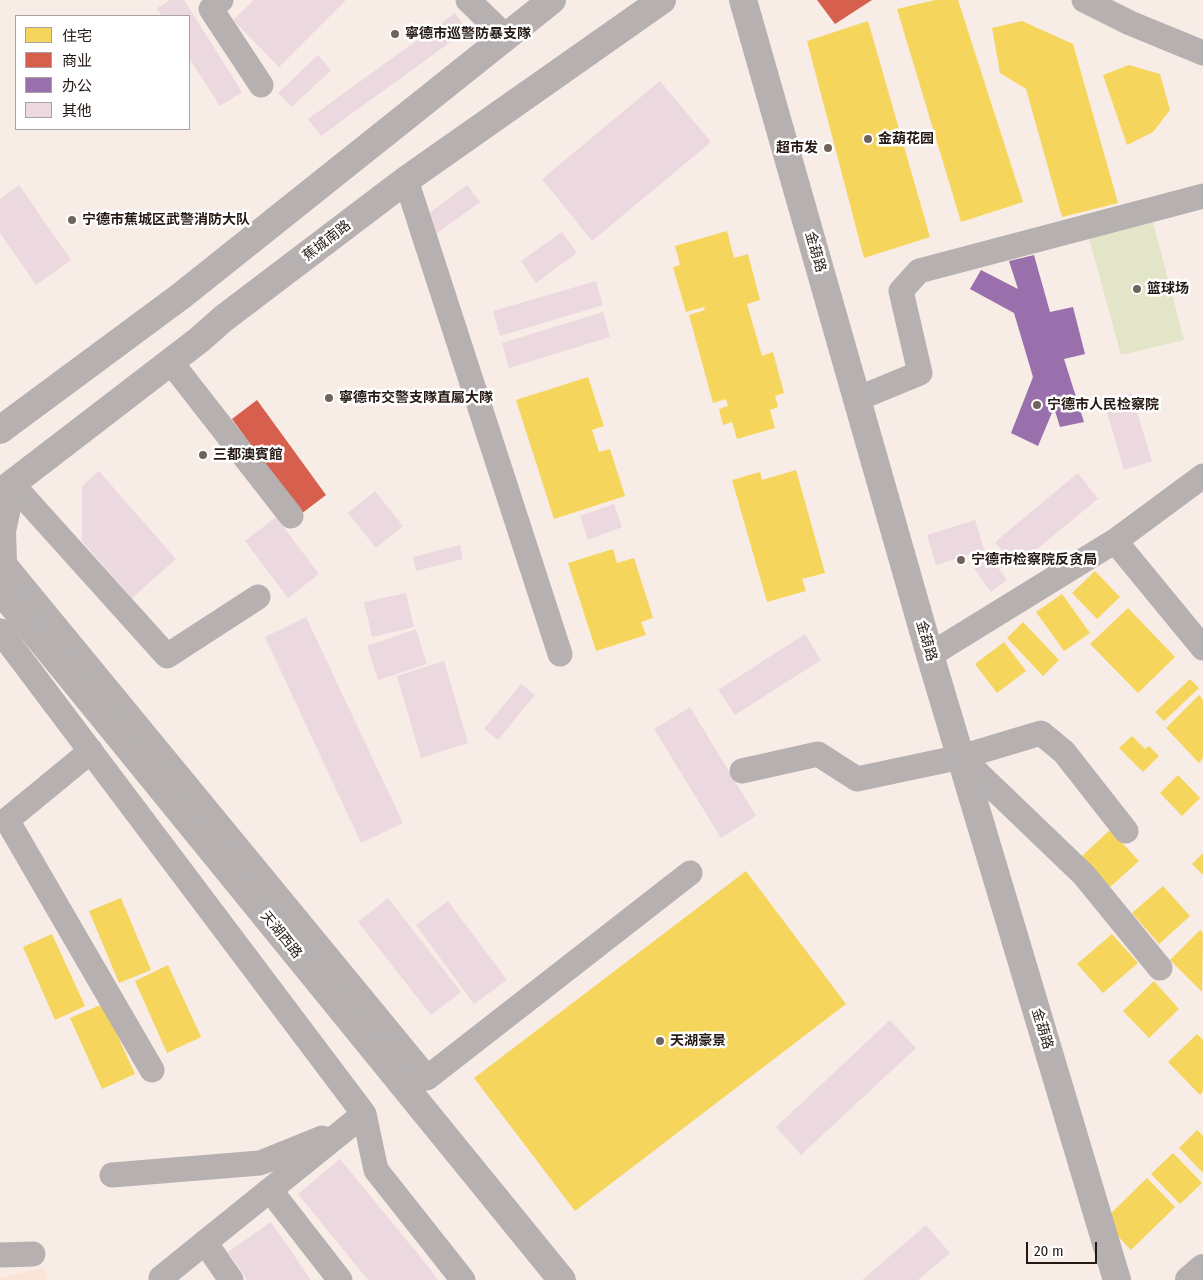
<!DOCTYPE html>
<meta charset="utf-8">
<style>
body{margin:0}
#map{position:relative;width:1203px;height:1280px;overflow:hidden;background:#f8ece7;font-family:"Fira Sans Condensed","Noto Sans SC",sans-serif}
canvas{display:block}
.legend{position:absolute;left:15px;top:15px;width:175px;height:115px;box-sizing:border-box;background:#fff;border:1px solid #a8a3a1;margin:0;padding:6px 9px;list-style:none;font-size:15px;color:#251913}
.legend li{display:flex;align-items:center;gap:10px;height:25px}
.legend b{width:25px;border:1px solid #a8a3a1}
.scale{position:absolute;left:1026px;top:1242px;width:71px;height:22px;box-sizing:border-box;border:2px solid #251913;border-top:0;padding-left:6px;font-size:15px;line-height:18px;white-space:nowrap;color:#251913;-webkit-text-stroke:4px #fff;paint-order:stroke}
</style>
<div id="map">
<canvas width="1203" height="1280"></canvas>
<ul class="legend">
<li><b style="height:14px;background:#f6d55c"></b>住宅</li>
<li><b style="height:14px;background:#d6604d"></b>商业</li>
<li><b style="height:14px;background:#9970ab"></b>办公</li>
<li><b style="height:14px;background:#ecd9df"></b>其他</li>
</ul>
<div class="scale">20 m</div>
</div>
<script>
const ctx = document.querySelector('canvas').getContext('2d');
ctx.lineJoin = 'round';
function fillPath(path, color) { ctx.fillStyle = color; ctx.fill(path, 'evenodd'); }
const shape = rows => new Path2D(rows.map(r => 'M' + r).join(''));
function strokePath(path, color, width, dash) { ctx.strokeStyle = color; ctx.lineWidth = width; ctx.lineCap = dash ? 'butt' : 'round'; ctx.setLineDash(dash || []); ctx.stroke(path); }
function drawText(font, color, halo, rows, align = 'center') {
  ctx.font = font + ' "Fira Sans Condensed","Noto Sans SC",sans-serif'; ctx.lineWidth = 5; ctx.setLineDash([]); ctx.textBaseline = 'middle'; ctx.strokeStyle = halo; ctx.fillStyle = color; for (const [text, x, y, turn = 0] of rows) {
    ctx.save(); ctx.translate(x, y); ctx.rotate((+turn || 0) * Math.PI / 180); ctx.textAlign = isNaN(turn) ? turn : align; if (halo) ctx.strokeText(text, 0, 0); ctx.fillText(text, 0, 0); ctx.restore();
  }
}
fillPath(shape([
 [44,1267,47,1280,0,1280,0,1278]
]), '#fbe3d8');
fillPath(shape([
 [1153,222,1184,340,1121,355,1089,238]
]), '#e3e5c8');
fillPath(shape([
 [935,0,958,0,1023,202,961,222,897,9],
 [868,21,930,237,864,258,807,41],
 [1022,21,1073,44,1118,203,1062,217,1026,89,1000,73,992,28],
 [1129,65,1160,74,1170,110,1153,132,1127,145,1103,75],
 [727,231,734,258,748,254,760,300,747,304,762,356,773,352,784,393,775,396,778,407,770,410,775,428,737,439,732,422,723,425,719,409,728,406,726,399,713,403,689,315,705,310,704,307,686,312,673,267,680,265,675,246],
 [588,377,604,426,592,430,599,452,610,449,625,496,554,519,516,400],
 [796,470,825,573,802,579,806,591,767,602,732,480,760,472,762,480],
 [613,549,617,563,634,558,653,618,641,622,646,635,596,651,568,563],
 [1095,571,1120,597,1097,619,1072,593],
 [1062,594,1090,633,1064,651,1036,612],
 [1128,608,1175,657,1138,693,1090,644],
 [1023,622,1059,660,1043,676,1007,638],
 [1004,642,1026,671,997,693,975,664],
 [1190,679,1199,688,1164,721,1155,712],
 [1199,695,1203,700,1203,758,1199,763,1166,728],
 [1132,736,1145,749,1149,746,1159,756,1143,772,1119,748],
 [1178,775,1200,798,1182,816,1160,793],
 [1110,830,1139,861,1110,887,1082,856],
 [1203,853,1203,875,1192,864],
 [746,871,846,1004,575,1211,474,1078],
 [1163,886,1190,916,1159,944,1132,913],
 [121,898,151,970,119,983,89,911],
 [1200,930,1203,933,1202,992,1170,960],
 [52,934,85,1006,55,1020,23,947],
 [1112,934,1138,963,1103,993,1077,964],
 [168,965,201,1037,167,1053,135,981],
 [1154,981,1179,1009,1149,1038,1123,1011],
 [103,1004,135,1074,102,1089,70,1018],
 [1197,1034,1203,1040,1203,1091,1200,1095,1168,1062],
 [1197,1130,1203,1136,1203,1173,1179,1148],
 [1173,1153,1202,1183,1180,1204,1151,1174],
 [1147,1178,1175,1207,1131,1250,1103,1221]
]), '#f6d55c');
fillPath(shape([
 [817,0,872,0,835,24],
 [257,400,326,495,301,514,232,419]
]), '#d6604d');
fillPath(shape([
 [1034,255,1050,312,1073,307,1085,354,1064,359,1084,422,1060,427,1054,408,1038,446,1011,433,1033,377,1014,313,970,289,981,270,1018,289,1009,261]
]), '#9970ab');
fillPath(shape([
 [170,0,184,0,242,92,220,106,189,58,189,16,162,16,157,8],
 [254,0,346,0,279,67,233,20],
 [455,13,467,30,321,136,308,119],
 [318,55,331,70,292,107,278,93],
 [660,81,711,142,592,241,542,179],
 [19,185,71,260,36,285,0,233,0,199],
 [467,185,480,202,436,234,424,217],
 [562,232,577,253,536,283,521,261],
 [596,281,603,305,500,336,493,311],
 [603,312,610,337,509,368,502,343],
 [1131,393,1152,461,1124,470,1104,402],
 [99,471,176,559,132,598,82,541,82,486],
 [1078,473,1098,499,1015,567,995,542],
 [375,491,403,526,376,548,348,513],
 [614,504,622,527,588,540,580,516],
 [276,517,319,574,288,598,245,541],
 [975,520,984,550,936,565,927,535],
 [460,545,463,559,416,571,413,557],
 [989,555,1007,580,991,592,973,567],
 [406,593,414,627,372,637,364,602],
 [306,617,403,823,361,843,265,637],
 [416,629,427,664,378,680,367,646],
 [805,634,821,660,735,715,718,690],
 [444,661,468,743,421,758,397,676],
 [521,684,535,695,498,740,484,729],
 [690,707,756,816,721,838,654,729],
 [388,898,461,992,431,1015,358,922],
 [448,901,507,980,474,1004,416,925],
 [890,1020,916,1048,801,1155,776,1127],
 [340,1159,431,1270,438,1280,368,1280,298,1194],
 [271,1222,311,1280,247,1280,228,1252],
 [926,1225,950,1253,918,1280,862,1280]
]), '#ecd9df');
strokePath(shape([
 [221,0,211,9,261,85],
 [468,0,505,36],
 [1084,0,1130,23,1203,53],
 [406,180,560,654],
 [170,361,291,516],
 [857,399,920,373,901,291,919,271,1203,196],
 [12,484,167,656,258,597],
 [1115,541,1203,648],
 [0,559,427,1078,690,873],
 [0,631,364,1114,161,1278],
 [930,655,1115,541,1203,476],
 [91,751,7,820,152,1070],
 [742,771,818,754,857,779,961,757],
 [1126,831,1064,752,1041,733,961,757,1084,875,1160,968],
 [364,1114,376,1170,463,1280],
 [112,1175,260,1163,322,1138],
 [270,1190,340,1280],
 [205,1242,231,1280],
 [0,1255,33,1254]
]), '#b6b0b1', 25);
strokePath(shape([
 [743,0,930,655,1117,1280],
 [1189,1280,1203,1268]
]), '#b6b0b1', 28);
strokePath(shape([
 [0,590,562,1280],
 [8,600,3,563,2,531,12,484]
]), '#b6b0b0', 28);
strokePath(shape([
 [0,430,181,296,552,0],
 [0,493,199,340,224,318,406,180,662,0]
]), '#b7b0b0', 28);
for (const [x, y, r, color] of [
 [395,34,5,"#6f635d"],
 [868,139,5,"#6f635d"],
 [828,148,5,"#6f635d"],
 [72,220,5,"#6f635d"],
 [1137,289,5,"#6f635d"],
 [329,398,5,"#6f635d"],
 [1037,405,5,"#6f635d"],
 [203,455,5,"#6f635d"],
 [961,560,5,"#6f635d"],
 [660,1041,5,"#6f635d"]
]) { const dot = new Path2D(); dot.arc(x, y, r, 0, 2 * Math.PI); ctx.fillStyle = color; ctx.fill(dot); strokePath(dot, '#fff', 2); }
drawText('bold 14px', '#251913', '#fff', [
 ["寧德市巡警防暴支隊",405,34],
 ["金葫花园",878,139],
 ["超市发",818,148,"right"],
 ["宁德市蕉城区武警消防大队",82,220],
 ["篮球场",1147,289],
 ["寧德市交警支隊直屬大隊",339,398],
 ["宁德市人民检察院",1047,405],
 ["三都澳賓館",213,455],
 ["宁德市检察院反贪局",971,560],
 ["天湖豪景",670,1041]
], 'left');
drawText('14px', '#251913', '#fff', [
 ["蕉城南路",327,241,-38],
 ["金葫路",815,252,74],
 ["金葫路",926,641,74],
 ["天湖西路",281,935,51],
 ["金葫路",1042,1029,73]
]);
</script>
